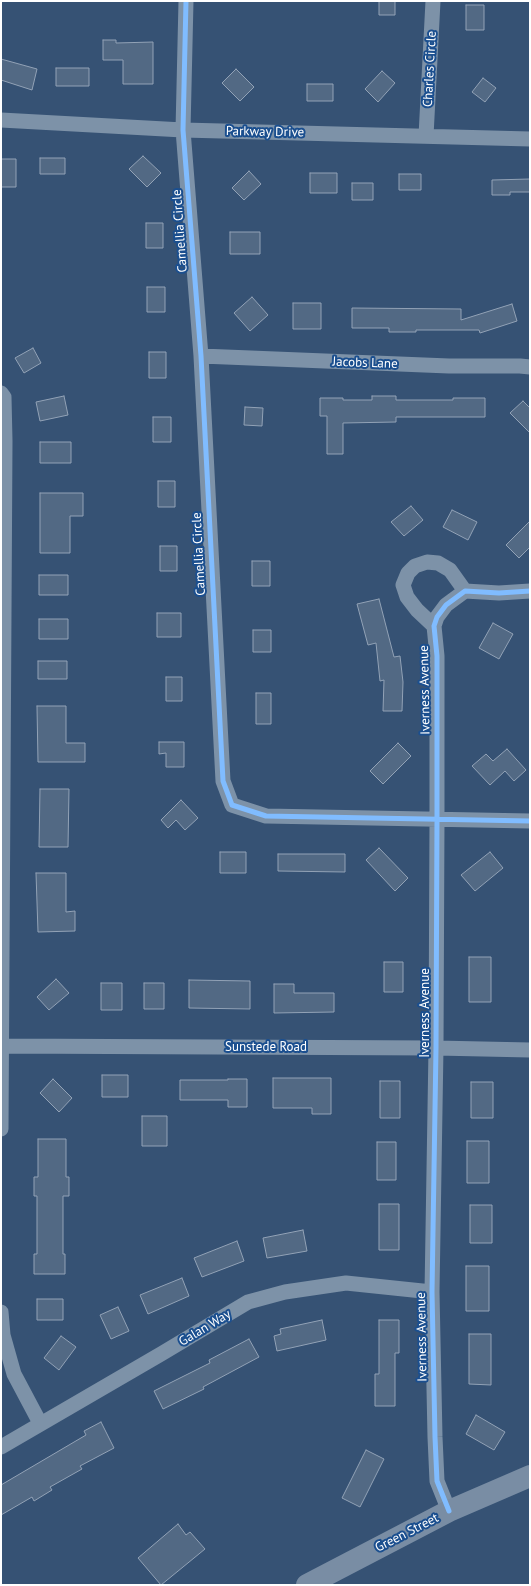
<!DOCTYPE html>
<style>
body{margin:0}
#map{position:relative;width:531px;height:1586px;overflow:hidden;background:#365274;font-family:"PT Sans",sans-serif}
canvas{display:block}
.frame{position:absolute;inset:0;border:2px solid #fff;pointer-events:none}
</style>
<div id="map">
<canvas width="531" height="1586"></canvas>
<div class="frame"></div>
</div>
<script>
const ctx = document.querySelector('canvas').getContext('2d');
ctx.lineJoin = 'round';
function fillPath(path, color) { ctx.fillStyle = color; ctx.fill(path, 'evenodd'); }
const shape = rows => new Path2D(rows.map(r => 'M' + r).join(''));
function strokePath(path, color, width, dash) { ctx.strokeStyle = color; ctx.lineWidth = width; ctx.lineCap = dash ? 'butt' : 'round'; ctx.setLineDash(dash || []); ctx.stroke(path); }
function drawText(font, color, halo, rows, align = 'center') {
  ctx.font = font + ' "PT Sans",sans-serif'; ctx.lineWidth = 4; ctx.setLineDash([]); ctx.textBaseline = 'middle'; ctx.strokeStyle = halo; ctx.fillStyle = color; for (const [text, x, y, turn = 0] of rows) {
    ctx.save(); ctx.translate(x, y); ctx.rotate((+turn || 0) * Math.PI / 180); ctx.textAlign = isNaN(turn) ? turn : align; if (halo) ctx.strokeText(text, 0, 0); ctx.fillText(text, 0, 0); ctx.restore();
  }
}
const building = shape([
 [379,1,395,1,395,15,379,15,379,1],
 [466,5,484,5,484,30,466,30,466,5],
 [103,40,116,40,116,43,153,42,153,84,123,84,123,60,103,60,103,40],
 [1,59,37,69,32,90,1,80,1,59],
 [56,68,89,68,89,86,56,86,56,68],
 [236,69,254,87,240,101,222,83,236,69],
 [382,71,395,83,378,102,365,89,382,71],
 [483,78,496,88,485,102,472,92,483,78],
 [307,84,333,84,333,101,307,101,307,84],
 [143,156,161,173,147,187,129,169,143,156],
 [40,158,65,158,65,174,40,174,40,158],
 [1,159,16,159,16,187,1,187,1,159],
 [249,171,261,184,244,200,232,188,249,171],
 [310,173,337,173,337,193,310,193,310,173],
 [399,174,421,174,421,190,399,190,399,174],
 [530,179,530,192,510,192,510,195,492,195,492,180,530,179],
 [352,183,373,183,373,200,352,200,352,183],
 [146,223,163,223,163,248,146,248,146,223],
 [230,232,260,232,260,254,230,254,230,232],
 [147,287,165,287,165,312,147,312,147,287],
 [252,297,268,315,250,331,234,313,252,297],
 [293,303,321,303,321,329,293,329,293,303],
 [512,304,517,321,480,333,479,330,416,330,416,332,389,332,389,328,352,328,352,308,461,309,461,320,512,304],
 [33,348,41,363,24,373,15,358,33,348],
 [149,352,166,352,166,378,149,378,149,352],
 [64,396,68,415,40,421,36,402,64,396],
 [372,396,396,396,396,400,453,400,453,398,485,398,485,417,396,417,396,422,343,423,343,454,327,454,327,416,320,416,320,398,343,398,343,400,372,400,372,396],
 [523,401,530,408,530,433,510,413,523,401],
 [245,407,263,408,262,426,244,425,245,407],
 [153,417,171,417,171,442,153,442,153,417],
 [40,442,71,442,71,463,40,463,40,442],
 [158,481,175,481,175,507,158,507,158,481],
 [40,493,83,493,83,516,70,516,70,553,40,553,40,493],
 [411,506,423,520,404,536,391,522,411,506],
 [452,510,477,522,468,540,443,527,452,510],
 [530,521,530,547,519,558,506,545,530,521],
 [160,546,177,546,177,571,160,571,160,546],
 [252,561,270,561,270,586,252,586,252,561],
 [39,575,68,575,68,595,39,595,39,575],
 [379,599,394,657,400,656,403,682,402,711,383,711,384,680,380,681,376,643,368,645,357,604,379,599],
 [157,613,181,613,181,637,157,637,157,613],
 [39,619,68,619,68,639,39,639,39,619],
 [493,623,513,634,499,659,479,648,493,623],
 [253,630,271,630,271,652,253,652,253,630],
 [38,661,67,661,67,679,38,679,38,661],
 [166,677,182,677,182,701,166,701,166,677],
 [256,693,271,693,271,724,256,724,256,693],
 [37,706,66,706,66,743,85,743,85,762,38,762,37,706],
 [159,742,184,742,184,767,166,767,166,753,159,754,159,742],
 [398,743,411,756,383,784,370,771,398,743],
 [507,749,526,770,514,781,505,771,490,785,472,766,486,754,493,761,507,749],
 [40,789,69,789,68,847,39,847,40,789],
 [181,800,198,818,185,830,176,820,168,828,161,820,181,800],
 [379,848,408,878,395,891,366,860,379,848],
 [220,852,246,852,246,873,220,873,220,852],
 [490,852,503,868,475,891,461,875,490,852],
 [278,854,345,854,345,872,278,871,278,854],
 [36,873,66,873,66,912,75,911,75,931,38,932,36,873],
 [469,957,491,957,491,1002,469,1002,469,957],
 [384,962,403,962,403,992,384,992,384,962],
 [56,979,69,993,49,1010,37,997,56,979],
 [189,980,250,981,250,1009,189,1008,189,980],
 [101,983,122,983,122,1010,101,1010,101,983],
 [144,983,164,983,164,1009,144,1009,144,983],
 [274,984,294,984,294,993,334,993,334,1012,274,1013,274,984],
 [102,1075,128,1075,128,1097,102,1097,102,1075],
 [273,1078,331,1078,331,1114,312,1114,312,1108,273,1108,273,1078],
 [53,1079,72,1098,59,1112,40,1093,53,1079],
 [228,1079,247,1079,247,1107,228,1107,228,1100,180,1100,180,1080,228,1080,228,1079],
 [380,1081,400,1081,400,1118,380,1118,380,1081],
 [471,1082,493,1082,493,1118,471,1118,471,1082],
 [142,1116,167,1116,167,1146,142,1146,142,1116],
 [38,1139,66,1139,66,1177,69,1177,69,1196,63,1196,63,1254,65,1254,65,1274,34,1274,34,1254,37,1254,37,1196,34,1196,34,1177,38,1177,38,1139],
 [467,1141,489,1141,489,1183,467,1183,467,1141],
 [377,1142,396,1142,396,1180,377,1180,377,1142],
 [379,1204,399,1204,399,1250,379,1250,379,1204],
 [470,1205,492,1205,492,1243,470,1243,470,1205],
 [303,1230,307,1251,267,1258,263,1238,303,1230],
 [237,1241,244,1261,202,1277,194,1258,237,1241],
 [466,1266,489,1266,489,1311,466,1311,466,1266],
 [182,1278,189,1296,148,1314,140,1295,182,1278],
 [37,1299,63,1299,63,1320,37,1320,37,1299],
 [118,1307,129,1331,111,1339,100,1315,118,1307],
 [322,1320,326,1340,277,1351,274,1336,281,1334,280,1329,322,1320],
 [379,1320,399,1320,399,1353,395,1353,395,1406,375,1406,375,1374,379,1374,379,1320],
 [469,1334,491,1334,491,1385,469,1384,469,1334],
 [61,1336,76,1347,59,1370,44,1358,61,1336],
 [249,1339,259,1357,203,1387,204,1389,163,1409,154,1391,210,1363,209,1360,249,1339],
 [476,1415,505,1432,494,1450,466,1434,476,1415],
 [101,1422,114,1448,80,1466,82,1469,50,1487,52,1490,34,1501,32,1497,1,1515,1,1485,86,1435,84,1431,101,1422],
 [366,1450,384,1459,360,1507,342,1498,366,1450],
 [178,1524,186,1535,190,1532,205,1549,161,1585,138,1558,178,1524]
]);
fillPath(building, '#526984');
strokePath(building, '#92a2b6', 1);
strokePath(shape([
 [186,1,183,130,201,356,223,781,232,805,266,816,530,821],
 [1,120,183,130,530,139],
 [426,136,433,1],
 [201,356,449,366,520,366,530,367],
 [1,393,4,397,5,441,1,1129],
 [434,626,417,610,407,597,403,585,408,573,415,566,427,562,438,563,450,570,465,591],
 [1,1046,436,1048,530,1050],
 [1,1312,3,1335,14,1374,40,1423],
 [1,1447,161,1354,248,1302,285,1292,346,1283,432,1292],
 [449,1511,437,1481,435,1437,432,1292,436,1048,437,819,437,656,434,626,437,617,446,605,465,591,499,593,530,591]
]), '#7d92a8', 15);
strokePath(shape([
 [307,1585,449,1511,530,1476]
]), '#798da4', 22);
strokePath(shape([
 [186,1,183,130,201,356,223,781,232,805,266,816,530,821],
 [449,1511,437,1481,435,1437,432,1292,436,1048,437,819,437,656,434,626,437,617,446,605,465,591,499,593,530,591]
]), '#80bcff', 5);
drawText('13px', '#fff', '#1b4f8f', [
 ["Charles Circle",430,69,-87],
 ["Parkway Drive",265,132,1],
 ["Camellia Circle",180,231,-94],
 ["Jacobs Lane",365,363,2],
 ["Camellia Circle",199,554,-93],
 ["Iverness Avenue",425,690,-91],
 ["Iverness Avenue",425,1013,-90],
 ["Sunstede Road",266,1047],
 ["Galan Way",205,1328,-31],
 ["Iverness Avenue",422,1337,-91],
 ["Green Street",407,1533,-27]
]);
</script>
